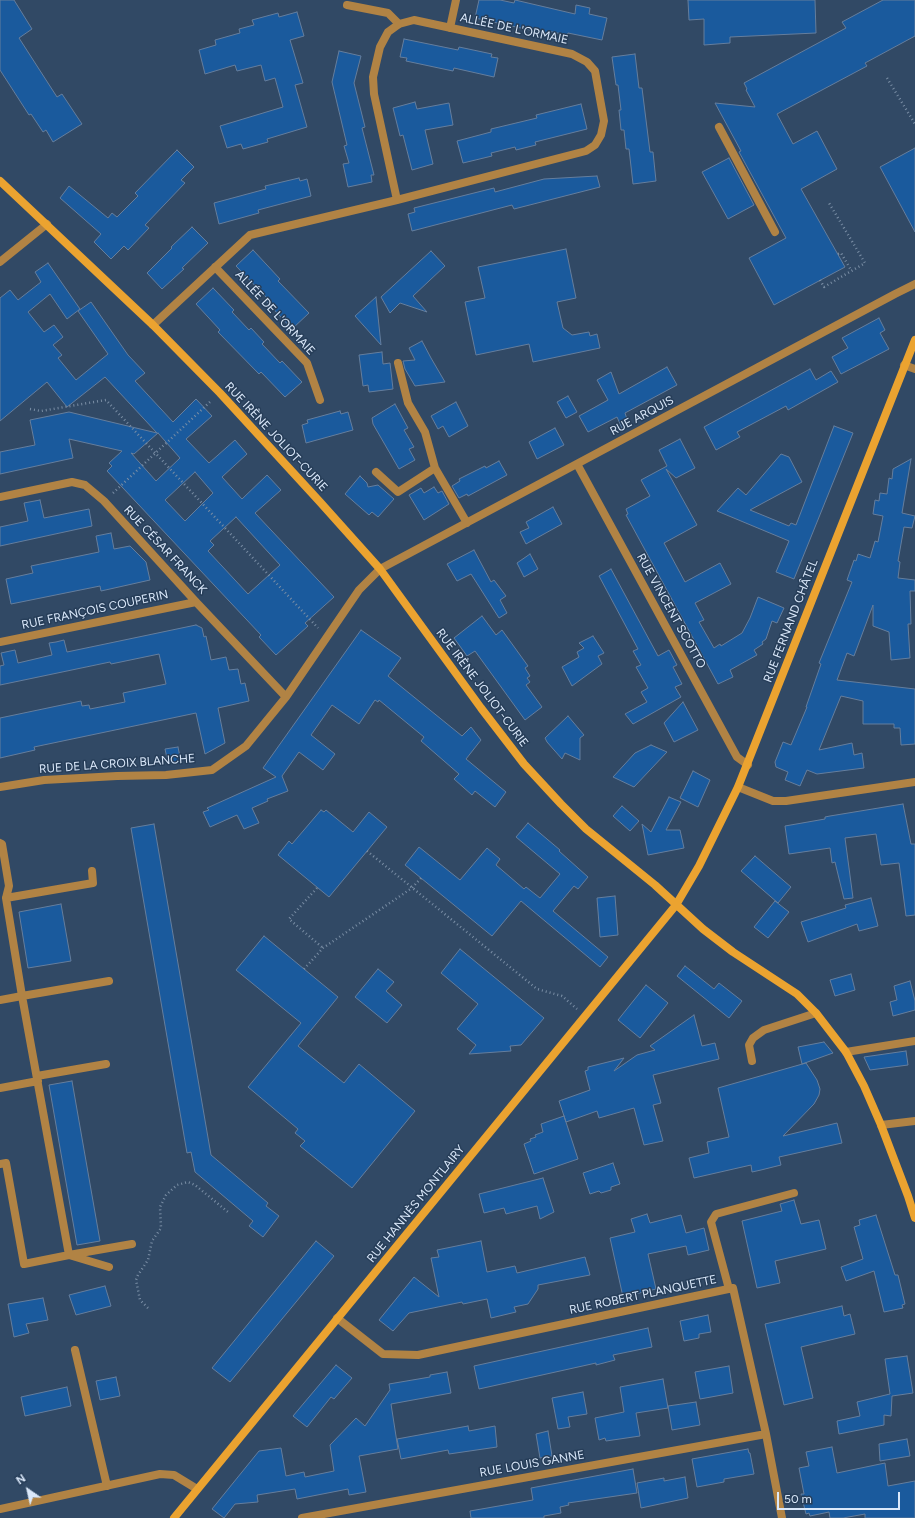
<!DOCTYPE html>
<meta charset="utf-8">
<style>
body{margin:0}
#map{position:relative;width:915px;height:1518px;overflow:hidden;background:#314965;font-family:Figtree,sans-serif}
canvas{display:block}
.north{position:absolute;left:8px;top:1470px;width:40px;height:40px;-webkit-text-stroke:3px #273e59;paint-order:stroke;rotate:326deg;font-size:11px;font-weight:700;line-height:16px;text-align:center;color:#dae8fa}
.north::after{content:'';display:block;margin:auto;width:14px;height:18px;background:#dae8fa;clip-path:polygon(50% 0,100% 100%,50% 72%,0 100%)}
.scale{position:absolute;left:777px;top:1492px;width:123px;height:18px;box-sizing:border-box;border:2px solid #dae8fa;border-top:0;padding-left:5px;font-size:12px;line-height:14px;white-space:nowrap;color:#dae8fa;-webkit-text-stroke:3px #273e59;paint-order:stroke}
</style>
<div id="map">
<canvas width="915" height="1518"></canvas>
<div class="north">N</div>
<div class="scale">50 m</div>
</div>
<script>
const ctx = document.querySelector('canvas').getContext('2d');
ctx.lineJoin = 'round';
function fillPath(path, color) { ctx.fillStyle = color; ctx.fill(path, 'evenodd'); }
const shape = rows => new Path2D(rows.map(r => 'M' + r).join(''));
function strokePath(path, color, width, dash) { ctx.strokeStyle = color; ctx.lineWidth = width; ctx.lineCap = dash ? 'butt' : 'round'; ctx.setLineDash(dash || []); ctx.stroke(path); }
function drawText(font, color, halo, rows, align = 'center') {
  ctx.font = font + ' Figtree,sans-serif'; ctx.lineWidth = 3; ctx.setLineDash([]); ctx.textBaseline = 'middle'; ctx.strokeStyle = halo; ctx.fillStyle = color; for (const [text, x, y, turn = 0] of rows) {
    ctx.save(); ctx.translate(x, y); ctx.rotate((+turn || 0) * Math.PI / 180); ctx.textAlign = isNaN(turn) ? turn : align; if (halo) ctx.strokeText(text, 0, 0); ctx.fillText(text, 0, 0); ctx.restore();
  }
}
const building = shape([
 [0,0,14,0,32,29,19,38,57,97,62,94,82,124,53,142,46,130,43,132,31,114,29,115,0,70,0,0],
 [479,0,500,0,514,3,515,0,575,14,576,5,590,8,589,14,607,18,602,40,568,33,567,35,548,31,548,34,475,18,479,0],
 [688,0,815,0,816,33,730,37,730,43,704,45,704,19,689,20,688,0],
 [883,0,915,0,915,36,865,63,867,66,777,114,793,144,817,131,837,169,801,189,845,267,774,305,749,258,786,238,739,152,741,151,715,103,755,107,746,90,747,89,744,83,846,28,842,22,883,0],
 [297,12,304,36,290,40,303,83,295,85,307,127,267,139,268,142,243,149,241,144,227,148,220,126,283,107,275,78,265,81,261,65,237,71,235,65,205,74,199,50,216,45,215,40,240,33,239,29,254,25,252,20,278,13,279,17,297,12],
 [404,39,458,50,459,47,492,54,491,57,498,58,494,77,454,68,453,71,406,61,407,58,400,57,404,39],
 [339,51,361,56,354,83,365,127,362,128,374,175,371,175,372,182,348,187,343,164,349,163,344,146,347,145,332,82,339,51],
 [635,54,639,88,642,88,650,152,653,152,656,181,633,184,629,149,626,149,624,130,621,130,619,110,621,110,618,85,616,85,612,57,635,54],
 [415,102,417,109,449,103,453,125,425,130,433,164,412,170,403,135,400,136,393,108,415,102],
 [581,104,587,129,535,142,536,145,516,150,515,147,491,153,492,156,463,163,457,141,491,132,491,129,537,118,536,115,581,104],
 [915,148,915,232,880,167,915,148],
 [177,150,194,167,181,180,185,183,145,225,149,228,128,250,124,246,111,259,94,242,101,234,60,198,69,186,108,218,112,213,117,217,138,196,135,193,177,150],
 [729,158,754,205,728,219,702,172,729,158],
 [597,176,600,187,514,209,512,205,412,231,408,214,415,212,414,208,494,188,495,192,544,179,597,176],
 [299,178,300,181,307,179,311,196,258,210,259,213,219,224,214,203,266,189,265,186,299,178],
 [192,227,208,243,182,268,184,269,162,289,147,273,172,248,171,247,192,227],
 [566,249,576,298,557,302,563,328,572,335,589,332,590,336,597,334,600,348,533,362,529,344,476,355,465,302,485,298,478,267,566,249],
 [253,250,280,279,278,281,309,313,292,329,265,300,267,298,236,266,253,250],
 [431,251,445,266,413,296,427,312,400,303,390,313,381,297,431,251],
 [48,263,80,309,67,319,50,294,28,312,44,332,54,325,63,337,53,345,62,355,58,358,76,380,108,354,78,311,91,302,128,355,145,373,135,381,173,422,196,399,212,416,186,439,209,463,235,440,247,454,222,477,242,499,267,475,281,490,255,513,334,597,305,623,308,626,276,655,259,637,261,635,107,471,112,466,109,463,122,451,69,439,73,458,0,474,0,452,35,445,30,420,69,412,157,433,105,377,67,407,47,382,0,421,0,298,10,290,18,300,41,282,35,272,48,263],
 [158,433,180,458,156,481,131,453,134,454,158,433],
 [195,472,213,493,185,521,165,500,195,472],
 [236,517,280,565,248,594,208,551,214,545,210,541,236,517],
 [213,288,234,310,232,312,249,330,251,328,264,342,262,344,280,363,282,361,302,382,285,397,261,372,259,374,218,332,220,330,196,304,213,288],
 [376,297,381,345,355,316,376,297],
 [879,318,885,330,880,333,889,349,841,374,832,357,848,348,842,338,879,318],
 [422,341,431,358,445,382,415,386,405,369,403,361,415,360,409,348,422,341],
 [382,352,383,364,390,363,393,389,369,392,368,385,363,386,359,355,382,352],
 [667,367,677,385,625,413,629,425,622,428,617,417,588,432,579,416,608,400,597,380,611,372,619,394,667,367],
 [810,369,816,380,831,371,838,382,788,410,786,406,737,432,740,437,716,450,704,427,810,369],
 [568,396,577,412,566,418,557,402,568,396],
 [456,402,468,426,449,437,443,426,438,429,431,416,456,402],
 [395,404,408,428,404,430,414,447,409,449,415,460,399,469,373,424,372,418,395,404],
 [340,411,341,414,348,412,353,430,306,443,302,425,308,423,307,420,340,411],
 [834,426,853,433,794,579,776,572,789,541,717,511,738,488,746,495,781,454,789,457,802,482,750,510,789,526,791,523,796,525,834,426],
 [555,428,564,445,537,459,529,442,555,428],
 [680,439,695,468,676,478,666,469,697,525,664,543,685,582,720,563,731,584,695,603,704,620,699,622,714,648,720,644,721,646,742,633,750,618,758,597,784,608,777,623,772,621,766,639,762,642,763,644,754,650,757,655,730,670,733,677,718,684,626,515,628,514,626,509,650,496,641,480,667,466,659,450,680,439],
 [911,459,902,513,915,516,912,528,904,527,898,561,900,562,898,578,915,580,915,591,910,591,911,624,908,624,910,658,891,660,889,632,873,626,873,605,854,656,847,653,837,680,915,689,915,744,901,745,900,728,894,728,894,724,863,724,863,701,841,696,819,750,852,743,854,755,862,753,864,768,817,774,807,770,800,786,785,780,788,772,776,767,775,762,783,742,791,745,807,707,806,707,821,664,819,663,852,582,847,580,854,560,856,561,858,554,870,558,875,541,878,542,883,516,873,514,875,500,879,501,880,493,887,494,889,478,892,479,893,469,911,459],
 [499,461,507,475,468,496,467,494,459,498,452,486,460,481,459,479,485,466,486,468,499,461],
 [360,476,367,483,368,487,378,485,394,499,378,517,372,512,369,515,345,494,360,476],
 [434,487,438,493,442,491,449,504,424,520,409,495,421,488,424,493,434,487],
 [40,500,44,518,89,509,92,526,0,546,0,527,28,521,24,503,40,500],
 [553,507,562,524,526,544,520,532,529,528,526,522,553,507],
 [111,533,114,549,130,546,146,562,150,580,101,591,100,586,11,604,6,579,33,573,31,566,99,552,96,536,111,533],
 [474,550,491,582,494,580,506,596,500,600,507,613,499,618,471,574,457,581,447,564,474,550],
 [530,554,538,569,524,577,517,563,530,554],
 [611,569,658,656,669,650,677,665,673,667,682,684,675,687,681,697,633,724,625,714,647,702,641,692,648,688,636,667,641,665,633,651,638,649,599,576,611,569],
 [482,616,496,635,502,630,528,666,525,668,530,676,527,678,530,682,526,685,542,707,525,720,475,651,467,656,454,638,482,616],
 [196,625,202,628,204,637,206,636,211,660,226,657,229,670,238,669,241,684,245,683,249,701,218,708,225,743,205,754,196,713,34,747,35,750,0,758,0,718,81,701,82,706,89,705,90,709,125,702,123,693,166,684,159,654,111,664,110,662,0,685,0,666,4,665,1,653,15,650,18,663,52,655,49,643,56,642,64,640,67,652,196,625],
 [361,630,401,658,388,676,462,736,471,727,481,740,466,759,506,792,495,807,475,791,472,795,454,779,459,774,421,741,424,737,379,700,378,702,375,700,359,724,332,705,311,735,335,754,323,770,299,752,282,776,288,791,267,799,268,801,252,808,259,823,244,829,237,815,210,827,203,812,209,810,207,808,276,777,263,768,361,630],
 [593,636,604,653,598,656,602,664,572,686,562,667,579,657,577,652,584,648,579,643,593,636],
 [683,702,698,730,674,742,664,723,683,702],
 [568,716,584,735,580,738,580,760,565,753,562,759,547,742,545,738,568,716],
 [651,745,667,752,634,787,613,777,635,753,651,745],
 [178,747,181,762,168,763,165,749,178,747],
 [693,771,710,780,698,807,680,798,693,771],
 [669,797,681,802,666,830,680,830,684,848,648,855,642,824,651,832,669,797],
 [903,804,911,844,915,844,915,915,906,916,899,863,881,865,876,834,845,838,853,898,844,899,835,862,832,863,830,848,789,854,785,826,825,819,825,817,830,816,903,804],
 [622,806,639,821,630,831,613,816,622,806],
 [321,810,324,812,326,810,353,832,369,812,387,827,329,897,278,855,289,841,292,844,321,810],
 [528,823,560,850,559,851,588,877,578,889,574,886,553,911,608,957,600,967,521,901,492,936,405,865,419,847,460,880,487,848,500,859,496,865,524,889,526,887,540,898,560,874,516,837,528,823],
 [154,824,211,1155,268,1203,266,1206,279,1216,263,1237,249,1226,253,1221,195,1172,191,1152,187,1153,131,828,154,824],
 [755,856,791,887,778,903,741,871,755,856],
 [615,896,618,935,600,937,597,898,615,896],
 [871,898,878,926,859,931,857,924,808,942,801,922,846,908,845,905,871,898],
 [775,901,789,912,768,938,754,927,775,901],
 [61,904,71,961,28,968,19,912,61,904],
 [264,936,338,997,298,1046,344,1083,359,1064,415,1111,352,1188,300,1146,305,1141,295,1133,298,1129,248,1087,301,1023,236,970,264,936],
 [460,949,544,1018,521,1045,510,1046,511,1051,469,1054,476,1045,457,1029,478,1004,441,973,460,949],
 [685,966,714,989,719,983,742,1001,729,1018,677,976,685,966],
 [378,969,394,982,386,991,402,1005,387,1023,355,997,378,969],
 [851,974,855,990,835,996,830,980,851,974],
 [910,981,915,1001,915,1010,893,1016,890,1002,897,1000,894,986,910,981],
 [646,985,668,1003,640,1038,618,1020,646,985],
 [694,1015,702,1046,715,1043,719,1059,653,1075,661,1103,653,1105,663,1141,644,1145,634,1108,599,1118,597,1111,566,1122,559,1101,590,1090,585,1071,588,1070,588,1067,624,1058,614,1071,637,1055,655,1050,650,1046,694,1015],
 [824,1042,833,1053,802,1064,798,1047,824,1042],
 [906,1051,908,1065,870,1070,864,1057,906,1051],
 [806,1063,817,1080,820,1089,819,1095,814,1104,783,1136,837,1123,842,1143,779,1157,781,1165,761,1170,752,1172,751,1165,694,1178,689,1158,709,1153,707,1142,729,1137,718,1088,806,1063],
 [72,1081,100,1241,77,1245,49,1085,72,1081],
 [564,1116,578,1159,534,1174,524,1144,531,1141,530,1139,536,1137,535,1135,543,1132,541,1124,564,1116],
 [613,1163,620,1184,611,1187,611,1190,601,1193,599,1191,590,1194,583,1173,613,1163],
 [543,1178,554,1212,540,1219,537,1206,506,1214,504,1208,484,1213,479,1194,543,1178],
 [794,1200,801,1224,819,1220,826,1249,775,1261,780,1283,757,1288,742,1221,782,1211,780,1204,794,1200],
 [647,1214,650,1223,681,1215,686,1233,704,1228,709,1250,688,1255,686,1246,648,1254,656,1289,623,1297,610,1238,635,1232,631,1219,647,1214],
 [876,1215,895,1275,898,1275,905,1304,902,1305,903,1308,884,1312,874,1271,846,1281,841,1267,863,1259,854,1227,860,1225,859,1220,876,1215],
 [316,1241,334,1256,230,1382,212,1368,316,1241],
 [481,1241,487,1272,515,1266,517,1273,585,1257,590,1275,538,1285,538,1289,528,1304,514,1307,516,1312,491,1318,487,1299,463,1304,462,1302,409,1313,393,1331,379,1320,414,1277,439,1297,431,1258,439,1257,437,1250,481,1241],
 [105,1286,111,1306,76,1315,69,1295,105,1286],
 [43,1298,48,1320,26,1324,29,1333,14,1337,8,1304,43,1298],
 [842,1306,844,1316,850,1314,855,1334,801,1347,813,1398,784,1405,765,1324,842,1306],
 [708,1315,711,1332,699,1334,699,1338,684,1341,680,1321,708,1315],
 [648,1328,652,1347,613,1355,615,1360,596,1365,596,1363,479,1389,474,1366,648,1328],
 [907,1356,913,1393,892,1396,891,1416,884,1415,884,1425,839,1434,837,1421,860,1416,857,1402,890,1394,885,1359,907,1356],
 [336,1365,352,1378,334,1399,331,1397,307,1427,293,1416,336,1365],
 [729,1366,733,1393,700,1399,695,1372,729,1366],
 [447,1372,451,1393,391,1404,398,1449,359,1456,366,1492,349,1495,348,1489,297,1499,295,1489,257,1495,258,1502,235,1504,224,1518,212,1509,259,1451,281,1448,286,1476,304,1472,305,1477,334,1471,330,1445,356,1418,365,1426,390,1390,389,1384,430,1377,430,1375,447,1372],
 [116,1377,120,1396,100,1400,96,1381,116,1377],
 [663,1379,668,1408,636,1413,640,1436,606,1441,605,1438,599,1440,595,1418,624,1412,620,1387,663,1379],
 [67,1387,71,1406,25,1416,21,1397,67,1387],
 [583,1392,587,1414,568,1417,570,1427,558,1429,552,1398,583,1392],
 [696,1402,700,1425,672,1430,668,1406,696,1402],
 [468,1426,469,1431,495,1426,497,1447,449,1454,448,1450,401,1459,397,1439,468,1426],
 [548,1431,552,1456,540,1458,536,1434,548,1431],
 [907,1439,910,1456,880,1461,879,1444,907,1439],
 [832,1447,837,1473,885,1463,888,1486,915,1481,915,1518,865,1518,865,1514,843,1518,830,1518,829,1512,810,1516,809,1513,806,1514,801,1494,804,1494,799,1468,809,1466,806,1452,832,1447],
 [748,1449,749,1453,750,1453,754,1474,724,1479,724,1482,697,1487,692,1459,748,1449],
 [633,1469,637,1493,568,1503,569,1505,560,1507,561,1513,544,1516,544,1518,471,1518,470,1511,533,1500,531,1488,633,1469],
 [685,1477,688,1498,641,1508,637,1483,664,1478,664,1481,685,1477]
]);
fillPath(building, '#1a5a9d');
strokePath(building, '#657e9d', 1);
strokePath(shape([
 [887,78,915,124],
 [838,254,841,253,851,270],
 [820,280,824,287,865,263,829,203],
 [30,409,41,411,106,400,318,628],
 [113,493,211,401],
 [367,851,537,989,562,996,577,1009],
 [317,888,289,919,323,948],
 [304,969,323,948,412,888,421,878],
 [148,1308,140,1300,136,1280,138,1275,148,1260,152,1241,161,1228,160,1207,166,1195,177,1185,188,1182,195,1185,228,1212]
]), '#7a8ea5', 2.5, [1, 3]);
strokePath(shape([
 [347,5,388,13,399,24],
 [719,127,775,232],
 [752,1061,749,1045,753,1038,764,1030,816,1013],
 [729,1289,711,1222,716,1214,794,1193]
]), '#b18344', 8);
strokePath(shape([
 [450,28,456,0],
 [0,262,47,224],
 [215,267,307,363,320,400],
 [153,325,250,235,397,200,586,151,595,145,601,135,604,121,595,71,587,62,572,54,414,20,399,24,388,32,380,47,373,77,374,94,397,200],
 [398,363,408,403,425,432,435,468,467,523],
 [904,365,915,369],
 [577,464,737,757,748,765],
 [376,472,398,492,435,468],
 [0,497,72,482,85,485,104,501,196,602,286,697],
 [0,642,196,602],
 [0,787,44,780,117,776,166,775,212,770,246,746,286,697,359,590,380,569,895,294,915,284],
 [738,787,773,801,786,801,915,782],
 [0,843,2,844,9,886,6,898,22,996,109,981],
 [6,898,93,883,92,871],
 [0,1000,22,996,69,1255,132,1244],
 [846,1052,915,1041],
 [37,1076,106,1064],
 [0,1088,38,1081],
 [881,1125,915,1121],
 [0,1164,6,1163,24,1264,69,1255,109,1267],
 [337,1318,383,1354,418,1355,733,1288,766,1434,782,1518],
 [75,1350,107,1486],
 [0,1509,160,1474,174,1475,197,1489],
 [302,1518,766,1434]
]), '#b18344', 8);
strokePath(shape([
 [0,181,153,325,220,393,320,502,380,569,481,708,524,764,561,804,586,829,655,885,703,929,733,952,797,994,816,1013,846,1052,864,1086,881,1125,908,1196,915,1218],
 [174,1518,676,905,699,866,738,787,915,340]
]), '#eba330', 8);
drawText('12px', '#dae8fa', '#273e59', [
 ["ALLÉE DE L'ORMAIE",514,29,12],
 ["ALLÉE DE L'ORMAIE",275,313,47],
 ["RUE ARQUIS",642,416,-28],
 ["RUE IRÈNE JOLIOT-CURIE",276,437,47],
 ["RUE CÉSAR FRANCK",165,550,47],
 ["RUE FRANÇOIS COUPERIN",95,610,-12],
 ["RUE VINCENT SCOTTO",671,611,61],
 ["RUE FERNAND CHÂTEL",791,621,-69],
 ["RUE IRÈNE JOLIOT-CURIE",482,688,53],
 ["RUE DE LA CROIX BLANCHE",117,764,-4],
 ["RUE HANNÈS MONTLAIRY",416,1204,-51],
 ["RUE ROBERT PLANQUETTE",643,1295,-12],
 ["RUE LOUIS GANNE",532,1464,-10]
]);
</script>
